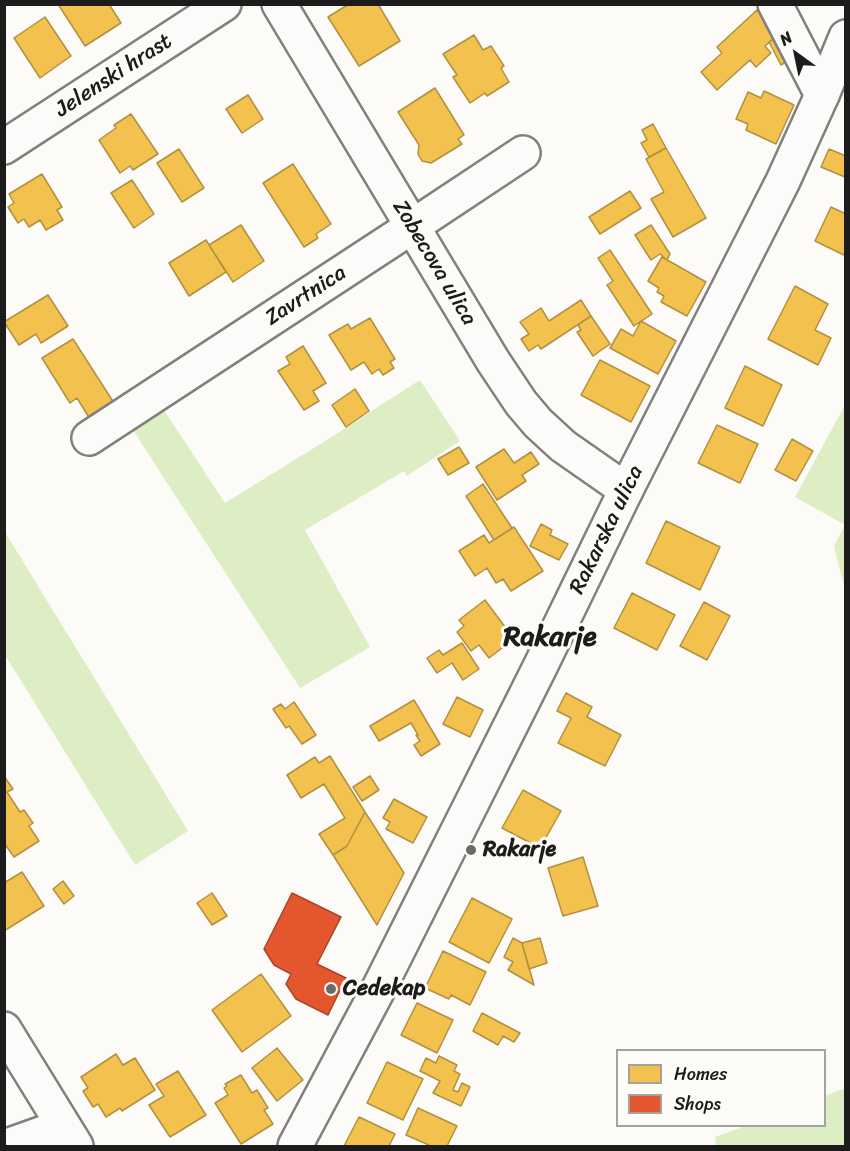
<!DOCTYPE html>
<style>
body{margin:0}
#map{position:relative;width:850px;height:1151px;overflow:hidden;background:#fcfbf8;font-family:Sriracha,sans-serif}
canvas{display:block}
.frame{position:absolute;inset:0;border:6px solid #1c1c1c;pointer-events:none}
.legend{position:absolute;left:616px;top:1049px;width:210px;height:78px;box-sizing:border-box;background:#fdfcf7;border:2px solid #a3a29f;margin:0;padding:8px 10px;list-style:none;font-size:18px;color:#1c1c1c}
.legend li{display:flex;align-items:center;gap:12px;height:30px}
.legend b{width:30px;border:2px solid #a3a29f}
.north{position:absolute;left:766px;top:24px;width:60px;height:60px;-webkit-text-stroke:4px #fdfcf7;paint-order:stroke;rotate:327deg;font-size:16px;font-weight:700;line-height:24px;text-align:center;color:#1c1c1c}
.north::after{content:'';display:block;margin:auto;width:21px;height:27px;background:#1c1c1c;clip-path:polygon(50% 0,100% 100%,50% 72%,0 100%)}
</style>
<div id="map">
<canvas width="850" height="1151"></canvas>
<div class="frame"></div>
<ul class="legend">
<li><b style="height:16px;background:#f2c14e"></b>Homes</li>
<li><b style="height:16px;background:#e4572e"></b>Shops</li>
</ul>
<div class="north">N</div>
</div>
<script>
const ctx = document.querySelector('canvas').getContext('2d');
ctx.lineJoin = 'round';
function fillPath(path, color) { ctx.fillStyle = color; ctx.fill(path, 'evenodd'); }
const shape = rows => new Path2D(rows.map(r => 'M' + r).join(''));
function strokePath(path, color, width, dash) { ctx.strokeStyle = color; ctx.lineWidth = width; ctx.lineCap = dash ? 'butt' : 'round'; ctx.setLineDash(dash || []); ctx.stroke(path); }
function drawText(font, color, halo, rows, align = 'center') {
  ctx.font = font + ' Sriracha,sans-serif'; ctx.lineWidth = 6; ctx.setLineDash([]); ctx.textBaseline = 'middle'; ctx.strokeStyle = halo; ctx.fillStyle = color; for (const [text, x, y, turn = 0] of rows) {
    ctx.save(); ctx.translate(x, y); ctx.rotate((+turn || 0) * Math.PI / 180); ctx.textAlign = isNaN(turn) ? turn : align; if (halo) ctx.strokeText(text, 0, 0); ctx.fillText(text, 0, 0); ctx.restore();
  }
}
fillPath(shape([
 [420,380,460,441,407,476,404,471,305,530,370,647,300,688,129,424,160,404,225,503,322,443],
 [845,405,845,590,834,546,845,525,795,497],
 [5,532,188,831,135,865,5,655],
 [845,1088,845,1146,759,1146,759,1145,754,1146,716,1146,715,1137,746,1126,824,1126,825,1096]
]), '#ddeec5');
const homes = shape([
 [58,4,109,4,121,23,85,46,58,4],
 [349,4,378,4,400,41,359,66,328,17,349,4],
 [757,10,779,34,765,46,771,53,756,67,750,60,717,90,701,72,722,53,717,47,757,10],
 [45,17,71,56,40,78,14,38,45,17],
 [779,34,792,58,781,65,769,42,779,34],
 [474,35,483,50,491,46,504,66,501,68,509,82,487,96,485,93,470,103,453,77,457,75,443,54,474,35],
 [435,88,464,135,458,139,462,144,431,163,422,161,418,154,419,145,398,112,435,88],
 [764,91,794,105,776,144,746,130,748,124,736,119,748,92,761,98,764,91],
 [248,95,263,119,242,133,226,109,248,95],
 [131,114,158,154,133,170,130,166,120,173,99,140,116,128,114,125,131,114],
 [653,124,666,148,649,157,641,143,647,140,642,130,653,124],
 [666,148,706,218,673,237,651,199,664,192,646,159,666,148],
 [179,149,204,188,182,202,157,163,179,149],
 [829,149,846,156,845,177,821,167,829,149],
 [293,164,331,224,316,234,318,238,304,247,263,183,293,164],
 [42,174,62,207,57,210,63,220,46,230,40,220,29,227,24,219,18,223,8,207,14,203,9,194,42,174],
 [132,180,154,214,134,228,111,193,132,180],
 [630,191,641,208,600,234,589,217,630,191],
 [831,207,846,214,846,256,815,241,831,207],
 [241,225,264,261,233,282,209,245,241,225],
 [651,225,670,254,667,260,660,254,651,260,635,235,651,225],
 [206,240,226,272,189,296,169,263,206,240],
 [610,250,652,314,634,326,607,285,613,281,598,258,610,250],
 [662,257,706,282,687,316,661,302,664,296,657,292,659,288,648,281,662,257],
 [795,286,828,304,815,330,831,338,818,365,768,339,795,286],
 [48,295,68,326,41,343,36,334,19,345,4,322,48,295],
 [581,300,591,316,541,349,538,345,529,351,521,339,529,334,520,322,541,308,549,321,581,300],
 [591,316,610,344,593,356,577,332,581,330,578,325,591,316],
 [370,318,395,359,390,362,394,368,383,375,379,369,372,374,364,362,351,370,329,335,348,324,351,329,370,318],
 [641,321,676,341,658,374,610,348,621,329,633,336,641,321],
 [73,339,114,403,90,419,77,398,70,403,42,358,73,339],
 [303,346,326,383,313,391,319,401,304,410,278,371,290,364,286,357,303,346],
 [600,360,650,386,631,422,581,395,600,360],
 [745,366,782,385,763,426,725,408,745,366],
 [355,389,369,411,346,427,332,405,355,389],
 [717,425,758,444,740,483,698,463,717,425],
 [792,439,813,451,796,481,775,470,792,439],
 [459,447,469,463,448,475,438,459,459,447],
 [504,449,514,463,531,452,539,464,522,475,526,481,497,500,476,467,504,449],
 [483,484,512,528,494,540,466,496,483,484],
 [666,521,720,547,700,590,646,563,666,521],
 [541,524,552,530,550,535,568,544,559,560,530,546,541,524],
 [514,527,543,571,511,591,503,579,496,583,487,568,475,576,459,551,484,535,489,543,514,527],
 [632,593,675,615,657,650,614,628,632,593],
 [485,600,514,639,489,658,479,645,471,651,457,632,464,626,459,620,485,600],
 [704,602,730,616,707,660,680,646,704,602],
 [462,643,479,669,463,680,452,663,437,673,427,658,439,650,443,655,462,643],
 [566,693,592,707,587,717,621,735,605,766,558,743,571,718,557,711,566,693],
 [457,697,483,710,470,737,443,724,457,697],
 [414,700,440,744,421,756,414,745,420,741,416,735,418,735,411,723,379,741,370,726,414,700],
 [294,702,316,735,302,744,289,726,286,728,273,709,281,704,285,709,294,702],
 [330,756,365,812,347,846,333,855,319,834,345,818,324,784,301,798,287,775,315,757,319,763,330,756],
 [4,776,13,789,7,792,20,812,24,810,33,823,29,826,39,841,14,857,4,843,4,776],
 [370,776,379,790,362,801,353,787,370,776],
 [523,790,561,811,540,848,502,828,523,790],
 [394,799,427,817,413,843,386,829,390,822,383,818,394,799],
 [365,812,404,873,377,925,333,855,347,846,365,812],
 [583,857,598,906,563,916,548,868,583,857],
 [22,872,44,906,4,931,4,883,22,872],
 [63,881,74,896,64,904,53,889,63,881],
 [212,893,227,916,212,925,197,903,212,893],
 [472,898,512,919,489,963,449,942,472,898],
 [513,938,522,943,534,985,508,970,513,962,504,957,513,938],
 [540,938,547,963,529,969,522,943,540,938],
 [443,951,486,972,470,1005,451,995,449,999,425,988,443,951],
 [261,974,291,1016,242,1052,212,1010,261,974],
 [417,1003,453,1020,437,1053,401,1035,417,1003],
 [482,1013,520,1033,514,1042,503,1036,498,1045,473,1031,482,1013],
 [277,1048,303,1080,277,1101,252,1068,277,1048],
 [116,1054,123,1065,135,1058,155,1090,122,1111,120,1108,106,1117,98,1104,93,1107,83,1091,88,1088,81,1077,116,1054],
 [439,1056,457,1065,454,1071,460,1074,453,1090,458,1092,462,1083,470,1087,461,1106,433,1093,440,1081,420,1071,426,1058,436,1063,439,1056],
 [387,1062,423,1079,403,1120,367,1103,387,1062],
 [178,1071,206,1115,170,1137,149,1105,164,1096,156,1084,178,1071],
 [241,1075,252,1093,257,1090,268,1108,264,1110,273,1124,241,1144,215,1103,228,1095,224,1088,227,1086,225,1084,241,1075],
 [418,1108,457,1126,447,1146,431,1146,406,1135,418,1108],
 [359,1117,395,1134,389,1146,344,1146,359,1117]
]);
fillPath(homes, '#f2c14e');
strokePath(homes, '#b2903f', 1.5);
const shops = shape([
 [292,893,341,917,317,964,346,978,328,1015,296,999,286,984,291,974,274,965,264,949,292,893]
]);
fillPath(shops, '#e4572e');
strokePath(shops, '#a84529', 1.5);
const minor = shape([
 [279,4,493,361,521,403,538,423,563,446,626,490],
 [775,4,822,95],
 [4,147,224,4],
 [89,438,413,226,523,153],
 [4,1029,76,1146],
 [7,1146,63,1126]
]);
const major = shape([
 [295,1146,379,988,540,667,626,490,783,181,822,95,846,37]
]);
strokePath(minor, '#81807f', 38);
strokePath(major, '#81807f', 38);
strokePath(minor, '#fbfbf9', 33);
strokePath(major, '#fbfbf9', 33);
for (const [x, y, r, color] of [
 [471,850,6,"#6a6a69"],
 [331,989,6,"#6a6a69"]
]) { const dot = new Path2D(); dot.arc(x, y, r, 0, 2 * Math.PI); ctx.fillStyle = color; ctx.fill(dot); strokePath(dot, '#fdfcf7', 2); }
drawText('22px', '#1c1c1c', '#fdfcf7', [
 ["Jelenski hrast",114,76,-33],
 ["Zobecova ulica",434,263,59],
 ["Zavrtnica",306,296,-33],
 ["Rakarska ulica",607,530,-64]
]);
drawText('bold 22px', '#1c1c1c', '#fdfcf7', [
 ["Rakarje",483,850],
 ["Cedekap",343,989]
], 'left');
drawText('bold 28px', '#1c1c1c', '#fdfcf7', [
 ["Rakarje",550,638]
]);
</script>
